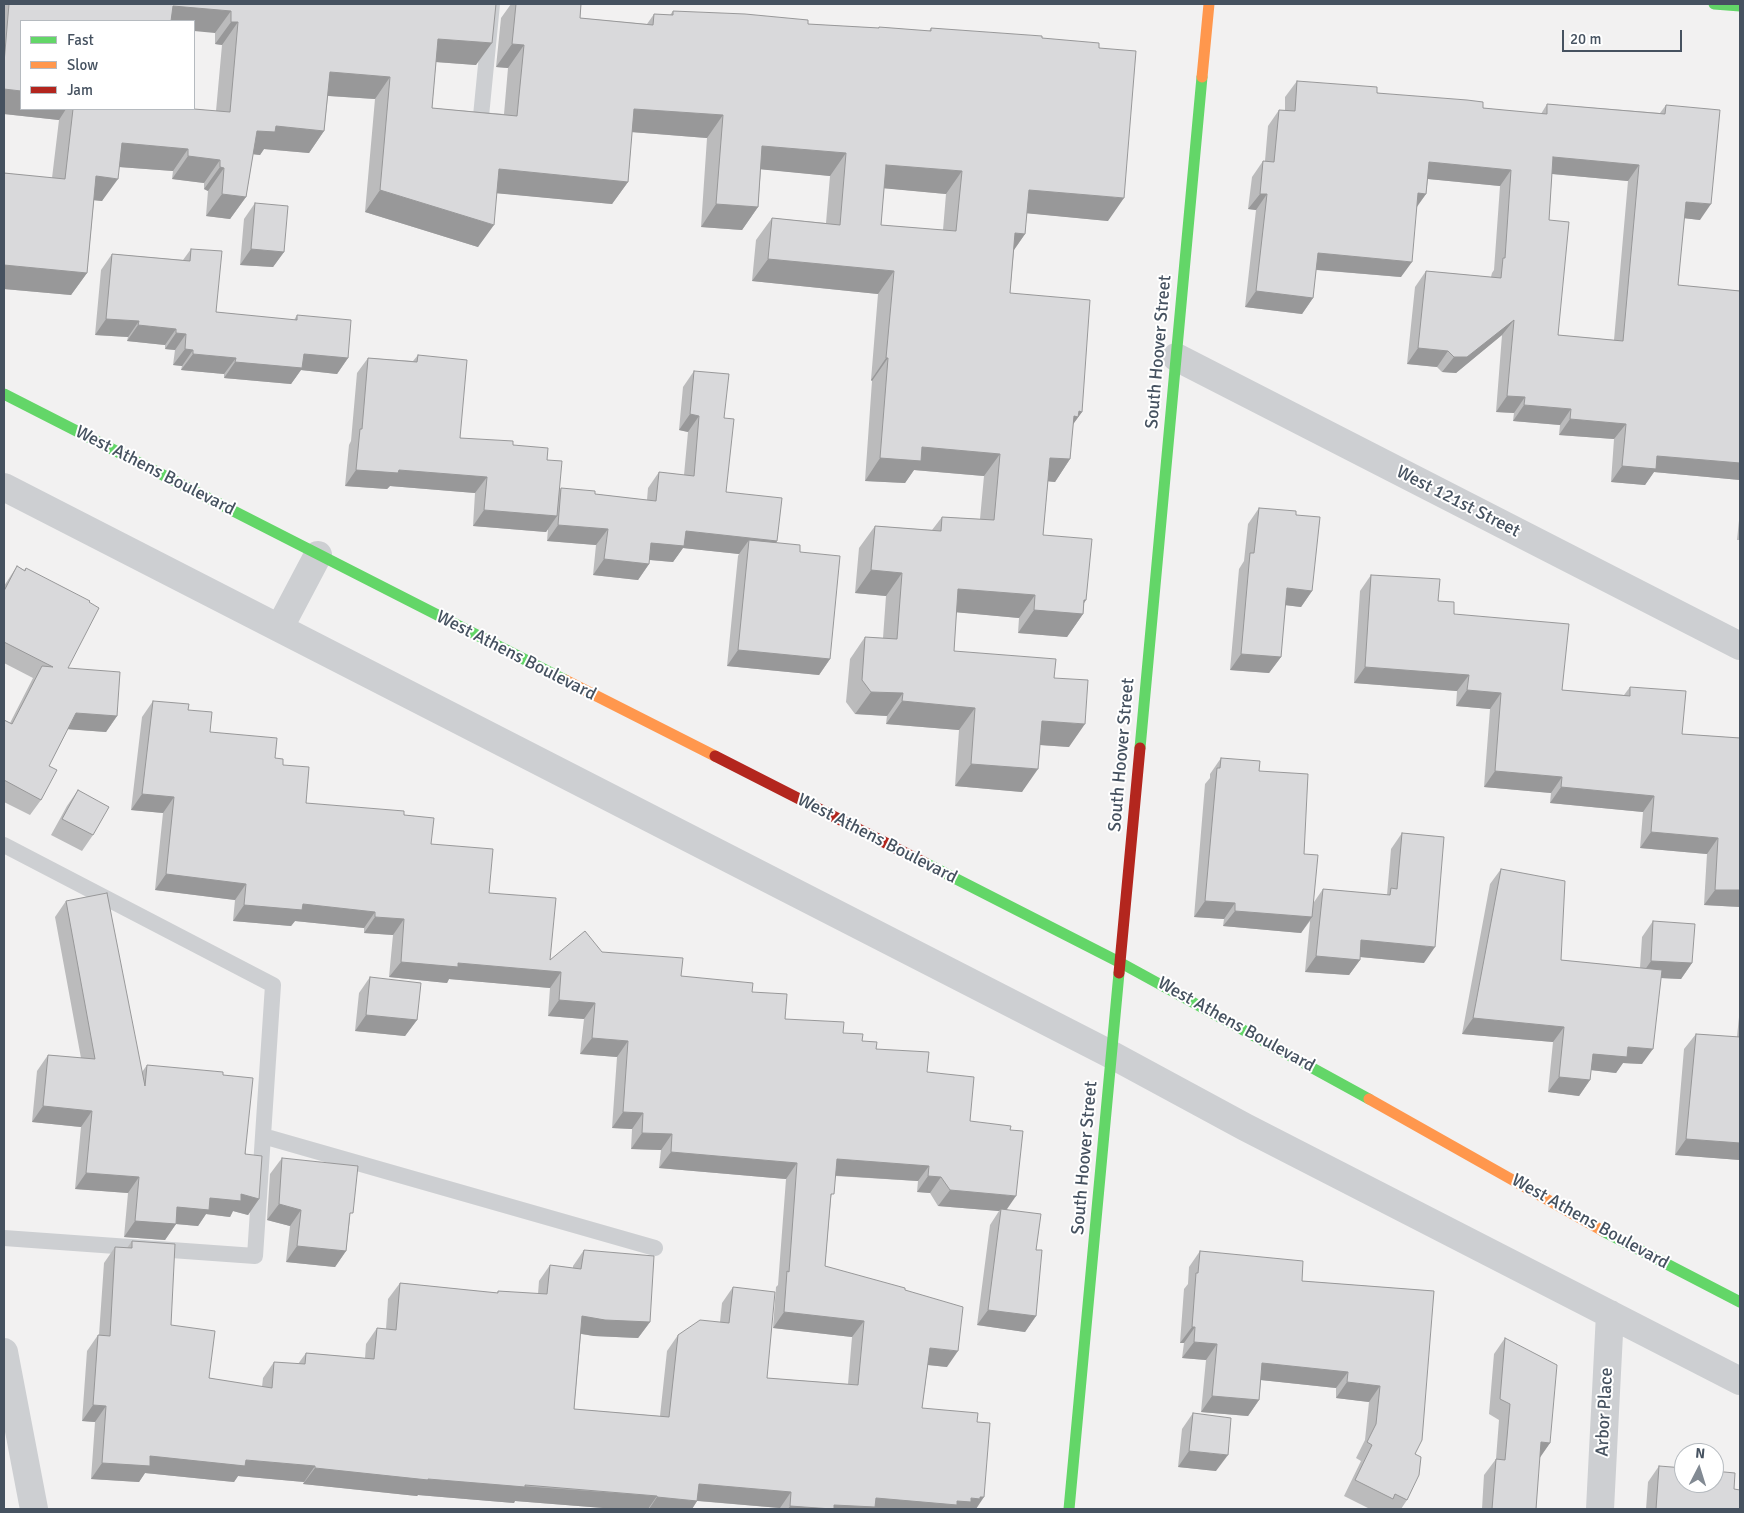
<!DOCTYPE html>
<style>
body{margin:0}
#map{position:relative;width:1744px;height:1513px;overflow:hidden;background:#f2f1f1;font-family:Signika,sans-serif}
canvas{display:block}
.frame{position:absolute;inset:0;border:5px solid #465260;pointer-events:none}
.legend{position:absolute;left:20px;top:20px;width:175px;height:90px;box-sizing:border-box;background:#fff;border:1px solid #b5babf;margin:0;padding:6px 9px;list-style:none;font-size:15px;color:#465260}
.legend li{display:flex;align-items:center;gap:10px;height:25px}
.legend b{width:25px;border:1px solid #b5babf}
.north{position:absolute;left:1674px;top:1443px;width:50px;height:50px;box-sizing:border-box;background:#fff;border:1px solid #b5babf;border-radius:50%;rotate:5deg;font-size:14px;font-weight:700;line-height:20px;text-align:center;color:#465260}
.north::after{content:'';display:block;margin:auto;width:18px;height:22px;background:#828a93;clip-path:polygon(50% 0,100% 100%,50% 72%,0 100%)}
.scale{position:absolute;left:1562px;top:30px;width:120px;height:22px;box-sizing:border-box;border:2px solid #465260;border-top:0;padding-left:6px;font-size:15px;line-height:18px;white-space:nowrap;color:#465260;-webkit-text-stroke:4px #fff;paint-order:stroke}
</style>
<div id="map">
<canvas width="1744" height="1513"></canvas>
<div class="frame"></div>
<ul class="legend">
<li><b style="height:6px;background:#63d668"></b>Fast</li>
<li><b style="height:6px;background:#ff974d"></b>Slow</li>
<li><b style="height:6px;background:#b3261e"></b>Jam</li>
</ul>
<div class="north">N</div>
<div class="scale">20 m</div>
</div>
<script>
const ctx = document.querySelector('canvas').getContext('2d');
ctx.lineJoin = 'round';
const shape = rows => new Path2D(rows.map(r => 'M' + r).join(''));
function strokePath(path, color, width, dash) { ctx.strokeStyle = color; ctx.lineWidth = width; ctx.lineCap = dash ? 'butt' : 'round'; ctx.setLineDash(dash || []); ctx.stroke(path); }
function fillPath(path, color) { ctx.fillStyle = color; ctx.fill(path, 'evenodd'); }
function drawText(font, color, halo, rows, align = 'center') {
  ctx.font = font + ' Signika,sans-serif'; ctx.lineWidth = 4; ctx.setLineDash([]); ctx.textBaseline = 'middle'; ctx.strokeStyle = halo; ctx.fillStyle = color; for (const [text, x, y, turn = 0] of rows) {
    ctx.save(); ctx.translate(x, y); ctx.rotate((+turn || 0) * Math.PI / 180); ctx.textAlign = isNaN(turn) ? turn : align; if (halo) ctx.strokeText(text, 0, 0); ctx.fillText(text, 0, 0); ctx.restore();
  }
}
strokePath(shape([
 [481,116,492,4],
 [4,845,273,985,255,1256,4,1238],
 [263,1136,655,1248]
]), '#cdcfd2', 16);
strokePath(shape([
 [1176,357,1740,646],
 [4,487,1112,1055,1245,1127,1740,1381],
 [280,627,318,555],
 [4,1352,34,1509],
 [1600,1509,1610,1314]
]), '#cdcfd2', 28);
strokePath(shape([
 [1714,4,1740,6],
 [4,394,565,680],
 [1140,748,1202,77],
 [925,863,1121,963,1369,1099],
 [1603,1231,1740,1302],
 [1069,1509,1119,973]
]), '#63d668', 11);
strokePath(shape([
 [1202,77,1209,4],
 [565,680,715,756],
 [1369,1099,1603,1231]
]), '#ff974d', 11);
strokePath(shape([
 [715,756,925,863],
 [1119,973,1140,748]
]), '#b3261e', 11);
fillPath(shape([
 [4,4,496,4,476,65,436,62,432,108,504,114,508,68,496,67,501,18,511,4,581,4,580,18,647,24,654,14,670,15,673,11,808,24,878,28,879,27,929,31,931,28,1042,38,1099,48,1108,221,1027,213,1025,234,1014,250,1010,293,1082,412,1073,424,1070,459,1055,482,1048,481,1043,535,1084,604,1083,614,1067,637,1018,633,1019,618,956,612,954,651,1054,678,1069,747,1040,745,1022,792,955,786,959,730,886,724,887,716,855,714,846,702,850,659,865,637,883,638,886,596,855,593,859,548,875,526,932,530,942,517,980,519,984,476,914,470,905,483,865,481,872,381,871,380,878,294,752,281,756,240,772,218,826,223,830,176,761,169,758,207,742,230,701,227,707,138,632,132,628,182,612,204,497,193,478,247,365,212,375,99,328,96,324,131,309,153,264,149,260,155,253,154,246,197,230,219,206,216,208,191,204,189,204,183,172,179,173,171,119,167,102,201,94,200,87,273,71,295,4,289,4,173,52,178,59,120,4,114],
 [21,21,194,21,215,33,215,44,222,45,216,111,194,109,21,109],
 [884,188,946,194,943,230,881,225],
 [1297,81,1483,108,1541,114,1547,104,1660,113,1666,105,1700,220,1684,218,1678,285,1740,291,1740,480,1654,472,1645,485,1611,482,1614,439,1559,435,1560,425,1513,421,1514,413,1496,412,1502,335,1456,373,1442,372,1437,367,1407,364,1415,287,1426,271,1491,277,1492,273,1494,270,1500,186,1428,179,1426,194,1417,207,1401,277,1316,270,1313,298,1302,314,1245,307,1256,210,1248,209,1252,177,1263,161,1265,161,1268,126,1279,110,1285,110,1285,97],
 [1552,174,1628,181,1614,340,1558,335,1549,220],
 [255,203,284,252,273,267,240,265,244,219],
 [191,249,216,312,294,320,297,315,348,358,337,374,301,370,291,384,224,378,224,374,181,370,182,366,173,365,175,350,165,349,165,345,127,341,128,337,95,335,101,270,112,254,183,260],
 [418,355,460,438,513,445,547,460,560,490,561,488,595,494,647,500,648,488,659,472,684,475,688,432,679,430,683,387,694,371,724,418,726,492,777,541,776,543,800,552,830,659,819,675,727,666,738,556,739,554,683,548,673,562,649,560,649,564,638,580,593,575,596,545,547,541,548,529,546,532,473,526,475,493,390,486,387,489,345,486,349,445,351,441,357,373,368,358,413,361],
 [1259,508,1296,515,1312,591,1301,607,1285,605,1281,657,1269,673,1230,670,1239,569,1244,561,1248,524],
 [1740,511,1740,540,1737,540],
 [17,566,24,570,26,568,68,668,117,716,106,732,68,729,49,766,41,800,30,815,4,802,4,720,10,723,33,678,4,663,4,586],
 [1371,575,1438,601,1454,614,1562,690,1624,695,1630,687,1682,734,1740,738,1740,907,1704,905,1707,854,1640,848,1643,812,1550,803,1551,793,1484,787,1490,709,1456,706,1457,691,1354,683,1360,591],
 [153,701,188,710,210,732,275,758,283,765,306,803,404,815,431,844,489,893,550,960,602,952,681,976,752,992,785,1019,843,1033,862,1041,876,1049,927,1072,970,1121,1007,1209,1036,1250,1036,1316,1025,1332,977,1325,990,1225,999,1211,938,1206,930,1193,917,1192,918,1181,835,1176,831,1198,825,1266,905,1290,947,1367,928,1365,922,1408,977,1422,976,1509,780,1509,780,1508,697,1501,692,1509,616,1509,515,1501,514,1503,418,1495,417,1496,303,1484,304,1482,238,1476,234,1482,145,1473,139,1482,91,1479,95,1422,82,1421,87,1351,98,1335,99,1335,104,1263,115,1247,127,1248,132,1241,171,1325,209,1378,262,1387,263,1378,274,1362,298,1364,306,1353,365,1358,366,1344,377,1328,386,1329,388,1299,400,1283,497,1293,498,1291,538,1294,539,1281,550,1265,573,1268,573,1266,584,1250,650,1322,638,1338,594,1336,581,1334,574,1409,660,1416,667,1351,678,1335,720,1322,722,1303,733,1287,767,1378,848,1384,852,1337,773,1328,776,1287,778,1285,786,1179,659,1168,661,1150,631,1149,632,1129,612,1128,617,1057,580,1054,584,1019,548,1016,550,988,449,979,447,983,389,977,393,935,364,933,364,928,295,921,291,926,233,921,235,900,155,890,163,813,131,810,142,717],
 [1221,758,1259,771,1304,854,1314,902,1323,889,1387,895,1391,849,1402,833,1424,963,1360,957,1360,960,1349,975,1305,972,1310,921,1301,933,1223,926,1224,919,1194,917,1205,784,1210,778,1210,774],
 [78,790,93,835,82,851,51,835,67,806],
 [1501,869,1561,960,1640,968,1642,937,1653,921,1692,963,1681,979,1661,978,1642,1064,1623,1063,1616,1073,1591,1070,1590,1080,1579,1096,1548,1092,1553,1042,1462,1034,1490,884],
 [66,901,142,1072,147,1065,223,1075,259,1199,248,1215,233,1211,230,1217,206,1214,198,1226,176,1224,165,1240,124,1237,128,1193,75,1189,81,1127,32,1122,37,1071,48,1055,81,1058,55,917],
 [370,977,417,1020,405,1036,355,1031,359,993],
 [1740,1007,1740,1160,1675,1155,1684,1049,1696,1034,1737,1037],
 [282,1158,350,1218,346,1251,335,1267,286,1262,290,1226,267,1220,270,1174],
 [1200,1251,1302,1281,1434,1291,1415,1454,1407,1500,1401,1509,1370,1509,1344,1496,1361,1461,1356,1458,1365,1440,1369,1402,1336,1398,1336,1388,1261,1380,1259,1400,1248,1416,1201,1412,1206,1360,1182,1358,1184,1343,1180,1343,1184,1289,1188,1284,1189,1267],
 [1505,1338,1550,1443,1539,1458,1536,1509,1482,1509,1484,1475,1496,1459,1499,1420,1489,1414,1494,1354],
 [1193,1413,1216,1471,1178,1467,1182,1429],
 [1659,1466,1734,1489,1740,1509,1646,1509,1648,1482]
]), '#bbbbbc');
fillPath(shape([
 [173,6,231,11,215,33,194,31,194,21,162,21],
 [231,22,238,22,222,45,215,44],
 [438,39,492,43,476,65,422,61],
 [512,44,524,45,508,68,496,67],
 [330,72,390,77,375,99,315,95],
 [4,89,21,91,21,109,66,109,59,120,4,114],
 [634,109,723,115,707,138,618,131],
 [276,126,324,131,309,153,264,149,260,155,242,153,257,131],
 [122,143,188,149,173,171,106,166],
 [762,146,846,153,830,176,747,168],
 [188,156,220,160,204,183,172,179],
 [1553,157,1639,165,1628,181,1542,173],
 [1429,162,1511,170,1500,186,1418,178],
 [886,165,962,171,946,194,870,187],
 [220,167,224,168,208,191,204,189],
 [499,169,628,182,612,204,483,192],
 [96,176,118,179,102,201,81,199],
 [380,190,494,225,478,247,365,212],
 [1029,190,1124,198,1108,221,1013,212],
 [1418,193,1426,194,1415,209],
 [222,194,246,197,230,219,206,216],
 [1260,194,1267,194,1256,210,1248,209],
 [1686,202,1711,204,1700,220,1674,217],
 [716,204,758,207,742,230,701,227],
 [1015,233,1025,234,1009,257],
 [251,249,284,252,273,267,240,265],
 [1318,253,1412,262,1401,277,1307,269],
 [768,259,894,271,878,294,752,281],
 [4,265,87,273,71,295,4,289],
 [1256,291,1313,298,1302,314,1245,307],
 [106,319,139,321,128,337,95,335],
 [1514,320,1502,335,1456,373,1442,372,1454,357],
 [138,325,176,329,165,345,127,341],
 [176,333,186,334,175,350,165,349],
 [1418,348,1448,351,1437,367,1407,364],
 [185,349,193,350,182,366,173,365],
 [193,354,236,358,224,374,181,370],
 [304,354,348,358,337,374,301,370,291,384,224,378,235,362],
 [886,358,888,358,872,381,871,380],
 [1507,396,1525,397,1514,413,1496,412],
 [1524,405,1571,409,1560,425,1513,421],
 [1079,411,1082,412,1066,434,1074,416],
 [690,414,699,416,688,432,679,430],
 [1570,419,1626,424,1614,439,1559,435],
 [922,447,1000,454,984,476,914,470,905,483,865,481,880,458],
 [1657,456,1740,463,1740,480,1654,472,1645,485,1611,482,1622,466],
 [1050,458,1070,459,1055,482,1034,480],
 [356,470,399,470,487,477,475,493,390,486,387,489,345,486],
 [484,510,557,516,546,532,473,526],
 [558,525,608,529,596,545,547,541],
 [686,531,777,541,766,557,749,540,739,554,683,548,673,562,640,559,651,543],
 [604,559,649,564,638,580,593,575],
 [871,570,902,573,886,596,855,593],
 [1287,588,1312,591,1301,607,1276,604],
 [958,589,1035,595,1019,618,942,611],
 [1084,600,1086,600,1077,614,1083,614,1067,637,1018,633,1034,610],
 [738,650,830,659,819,675,727,666],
 [1241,654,1281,657,1269,673,1230,670],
 [1365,667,1469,675,1457,691,1354,683],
 [1467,690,1501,693,1490,709,1456,706],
 [871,692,903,693,887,716,855,714],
 [902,701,975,708,959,730,886,724],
 [76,713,117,716,106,732,65,729],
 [1042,721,1085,724,1069,747,1026,744],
 [971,764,1038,769,1022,792,955,786],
 [1495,771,1562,777,1551,793,1484,787],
 [1561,787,1654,796,1643,812,1550,803],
 [142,794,174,797,163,813,131,810],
 [1651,832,1718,838,1707,854,1640,848],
 [166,874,246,884,235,900,155,890],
 [1715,890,1740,890,1740,907,1704,905],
 [1205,901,1235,903,1224,919,1194,917],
 [303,904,375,912,364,928,295,921,291,926,233,921,244,905],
 [1235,911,1312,917,1301,933,1223,926],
 [375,917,404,919,393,935,364,933],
 [1361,940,1435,947,1424,963,1350,956],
 [1316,956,1360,960,1349,975,1305,972],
 [1651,961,1692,963,1681,979,1640,977],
 [401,962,458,963,561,972,550,988,449,979,447,983,389,977],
 [559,1000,595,1003,584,1019,548,1016],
 [366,1015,417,1020,405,1036,355,1031],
 [1473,1018,1564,1027,1553,1042,1462,1034],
 [592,1038,628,1041,617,1057,580,1054],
 [1628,1047,1653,1049,1642,1064,1623,1063,1616,1073,1582,1069,1593,1054],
 [1559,1077,1590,1080,1579,1096,1548,1092],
 [43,1106,92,1111,81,1127,32,1122],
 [623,1112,643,1113,632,1129,612,1128],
 [642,1133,672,1134,661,1150,631,1149],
 [1686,1139,1740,1143,1740,1160,1675,1155],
 [671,1152,797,1163,786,1179,659,1168],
 [837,1159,929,1166,918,1181,826,1175],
 [86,1173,139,1177,128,1193,75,1189],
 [928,1176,941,1177,930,1193,917,1192],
 [950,1190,1016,1196,1005,1212,1001,1209,999,1211,938,1206],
 [241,1194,259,1199,248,1215,233,1211,230,1217,206,1214,198,1226,176,1224,165,1240,124,1237,135,1221,177,1207,210,1198],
 [279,1204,301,1210,290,1226,267,1220],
 [297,1246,346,1251,335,1267,286,1262],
 [988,1310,1036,1316,1025,1332,977,1325],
 [784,1312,864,1321,852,1337,773,1328],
 [582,1316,650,1322,638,1338,594,1336,571,1332],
 [1192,1327,1195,1327,1184,1343,1180,1343],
 [1194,1342,1217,1344,1206,1360,1182,1358],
 [930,1348,958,1351,947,1367,919,1364],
 [1262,1363,1348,1372,1336,1388,1251,1379],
 [1347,1382,1380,1386,1369,1402,1336,1398],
 [1212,1396,1259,1400,1248,1416,1201,1412],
 [93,1405,106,1406,95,1422,82,1421],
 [1541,1442,1550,1443,1539,1459],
 [1189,1451,1228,1455,1216,1471,1178,1467],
 [150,1456,246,1460,315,1466,304,1482,238,1476,234,1482,145,1473,139,1482,91,1479,102,1463],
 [315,1468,428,1479,657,1496,648,1509,616,1509,515,1501,514,1503,418,1495,417,1496,303,1484],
 [699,1484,791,1492,780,1508,688,1500],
 [657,1497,697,1501,692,1509,649,1509],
 [980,1497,984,1497,976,1509,788,1509,790,1506,834,1505,876,1498,957,1501]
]), '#989899');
const building = shape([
 [9,4,496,4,492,43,438,39,432,108,517,116,524,45,512,44,516,4,581,4,580,18,653,25,654,14,673,15,673,11,745,14,808,20,808,24,879,28,879,27,931,31,931,28,1042,36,1042,38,1099,43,1099,48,1136,51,1124,198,1029,190,1025,234,1015,233,1010,293,1090,300,1082,412,1079,411,1078,417,1074,416,1070,459,1050,458,1043,535,1092,539,1086,600,1084,600,1083,614,1034,610,1035,595,958,589,954,651,1056,659,1054,678,1088,680,1085,724,1042,721,1038,769,971,764,975,708,902,701,903,693,871,692,862,680,865,637,897,639,902,573,871,570,875,526,941,531,942,517,994,520,1000,454,922,447,921,461,880,458,888,358,886,358,894,271,768,259,772,218,840,225,846,153,762,146,758,207,716,204,723,115,634,109,628,182,499,169,494,225,380,190,390,77,330,72,324,131,276,126,275,132,257,131,246,197,222,194,224,168,220,167,220,160,188,156,188,149,122,143,118,179,96,176,87,273,4,265,4,173,65,179,73,109,194,109,230,112,238,22,231,22,231,11,173,6,171,21,21,21,21,91,4,89,4,63,9,4],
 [886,165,962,171,956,231,881,225,886,165],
 [1297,81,1377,87,1377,93,1467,100,1483,102,1483,108,1547,114,1547,104,1665,114,1666,105,1720,110,1711,204,1686,202,1678,285,1740,291,1740,463,1657,456,1656,469,1622,466,1626,424,1570,419,1571,409,1524,405,1525,397,1507,396,1514,320,1467,357,1454,357,1448,351,1418,348,1426,271,1501,278,1503,258,1505,258,1511,170,1429,162,1426,194,1418,193,1412,262,1318,253,1313,298,1256,291,1267,194,1260,194,1263,161,1274,162,1279,110,1295,111,1297,81],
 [1553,157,1639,165,1623,341,1558,335,1569,222,1549,220,1553,157],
 [255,203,288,206,284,252,251,249,255,203],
 [191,249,222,251,216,312,297,320,297,315,351,320,348,358,304,354,302,368,235,362,236,358,193,354,193,350,185,349,186,334,176,333,176,329,138,325,139,321,106,319,112,254,190,261,191,249],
 [418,355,467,360,460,438,513,441,513,445,548,448,547,460,562,461,557,516,484,510,487,477,399,470,398,473,356,470,360,429,362,429,368,358,417,362,418,355],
 [694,371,729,374,724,418,734,419,726,492,782,498,777,541,686,531,684,546,651,543,649,564,604,559,608,529,558,525,561,488,595,491,595,494,656,501,659,472,694,476,699,416,690,414,694,371],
 [1259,508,1296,511,1296,515,1320,517,1312,591,1287,588,1281,657,1241,654,1250,553,1254,553,1259,508],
 [749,540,800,545,800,552,840,556,830,659,738,650,749,540],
 [17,566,25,571,26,568,90,601,89,602,99,608,68,668,120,672,117,716,76,713,49,766,57,770,41,800,4,780,4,720,12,724,42,666,53,667,4,642,4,591,17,566],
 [1371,575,1440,579,1438,601,1454,602,1454,614,1569,624,1562,690,1630,696,1630,687,1686,691,1682,734,1740,738,1740,890,1715,890,1718,838,1651,832,1654,796,1561,787,1562,777,1495,771,1501,693,1467,690,1469,675,1365,667,1371,575],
 [153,701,189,704,188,710,212,712,210,732,277,738,275,758,283,759,283,765,309,767,306,803,404,811,404,815,434,818,431,844,493,849,489,893,556,898,550,960,585,931,602,952,683,958,681,976,753,983,752,992,787,994,785,1019,844,1022,843,1033,863,1034,862,1041,877,1042,876,1049,929,1052,927,1072,974,1077,970,1121,1011,1126,1010,1130,1023,1131,1016,1196,950,1190,941,1177,928,1176,929,1166,837,1159,834,1194,831,1194,825,1266,905,1288,905,1290,963,1307,958,1351,930,1348,922,1408,978,1413,977,1422,990,1423,984,1497,980,1497,980,1499,971,1498,971,1502,957,1501,957,1505,876,1498,875,1507,834,1505,834,1509,832,1509,790,1506,791,1492,699,1484,697,1501,657,1497,657,1496,525,1485,525,1487,428,1479,428,1480,315,1468,315,1466,246,1460,245,1466,150,1456,150,1466,102,1463,106,1406,93,1405,98,1335,110,1336,115,1247,132,1248,132,1241,175,1244,171,1325,215,1331,209,1378,272,1388,274,1362,305,1364,306,1353,374,1359,377,1328,396,1330,400,1283,498,1293,498,1291,547,1294,550,1265,581,1269,584,1250,654,1256,650,1322,605,1320,582,1316,574,1409,669,1417,678,1335,700,1320,729,1323,733,1287,775,1292,767,1378,858,1385,864,1321,784,1312,787,1271,789,1272,797,1163,671,1152,672,1134,642,1133,643,1113,623,1112,628,1041,592,1038,595,1003,559,1000,561,972,458,963,458,967,401,962,404,919,375,917,375,912,303,904,302,910,244,905,246,884,166,874,174,797,142,794,153,701],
 [1221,758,1260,761,1259,771,1308,774,1304,854,1318,855,1312,917,1235,911,1235,903,1205,901,1217,768,1220,768,1221,758],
 [78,790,109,807,93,835,62,819,78,790],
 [1402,833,1444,837,1435,947,1361,940,1360,960,1316,956,1323,889,1390,895,1391,888,1397,889,1402,833],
 [1501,869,1565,881,1561,960,1662,970,1653,1049,1628,1047,1627,1057,1593,1054,1590,1080,1559,1077,1564,1027,1473,1018,1501,869],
 [107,893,145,1086,147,1065,223,1072,223,1075,253,1078,245,1154,262,1156,259,1199,241,1194,241,1201,210,1198,209,1210,177,1207,176,1224,135,1221,139,1177,86,1173,92,1111,43,1106,48,1055,95,1059,66,901,107,893],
 [1653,921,1695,924,1692,963,1651,961,1653,921],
 [370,977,421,983,417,1020,366,1015,370,977],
 [1696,1034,1740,1037,1740,1143,1686,1139,1696,1034],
 [282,1158,358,1166,353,1213,350,1213,346,1251,297,1246,301,1210,279,1204,282,1158],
 [1001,1209,1041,1214,1036,1250,1042,1250,1036,1316,988,1310,1001,1209],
 [1200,1251,1303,1261,1302,1281,1434,1291,1422,1440,1415,1454,1421,1457,1419,1475,1407,1500,1395,1494,1393,1499,1355,1480,1372,1445,1367,1442,1376,1424,1380,1386,1347,1382,1348,1372,1262,1363,1259,1400,1212,1396,1217,1344,1194,1342,1195,1327,1192,1327,1196,1273,1198,1273,1200,1251],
 [1505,1338,1557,1365,1550,1443,1541,1442,1536,1509,1492,1509,1496,1459,1505,1460,1510,1404,1500,1399,1505,1338],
 [1193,1413,1231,1418,1228,1455,1189,1451,1193,1413],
 [1659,1466,1684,1468,1684,1483,1714,1483,1714,1471,1735,1473,1734,1489,1740,1490,1740,1509,1656,1509,1659,1466]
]);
fillPath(building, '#d9d9db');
strokePath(building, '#989899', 1);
drawText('18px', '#465260', '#fff', [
 ["South Hoover Street",1159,352,-85],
 ["West Athens Boulevard",155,471,27],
 ["West 121st Street",1458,502,27],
 ["West Athens Boulevard",516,656,27],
 ["South Hoover Street",1122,755,-85],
 ["West Athens Boulevard",877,839,27],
 ["West Athens Boulevard",1236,1025,29],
 ["South Hoover Street",1085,1158,-85],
 ["West Athens Boulevard",1590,1222,29],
 ["Arbor Place",1605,1412,-87]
]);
</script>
